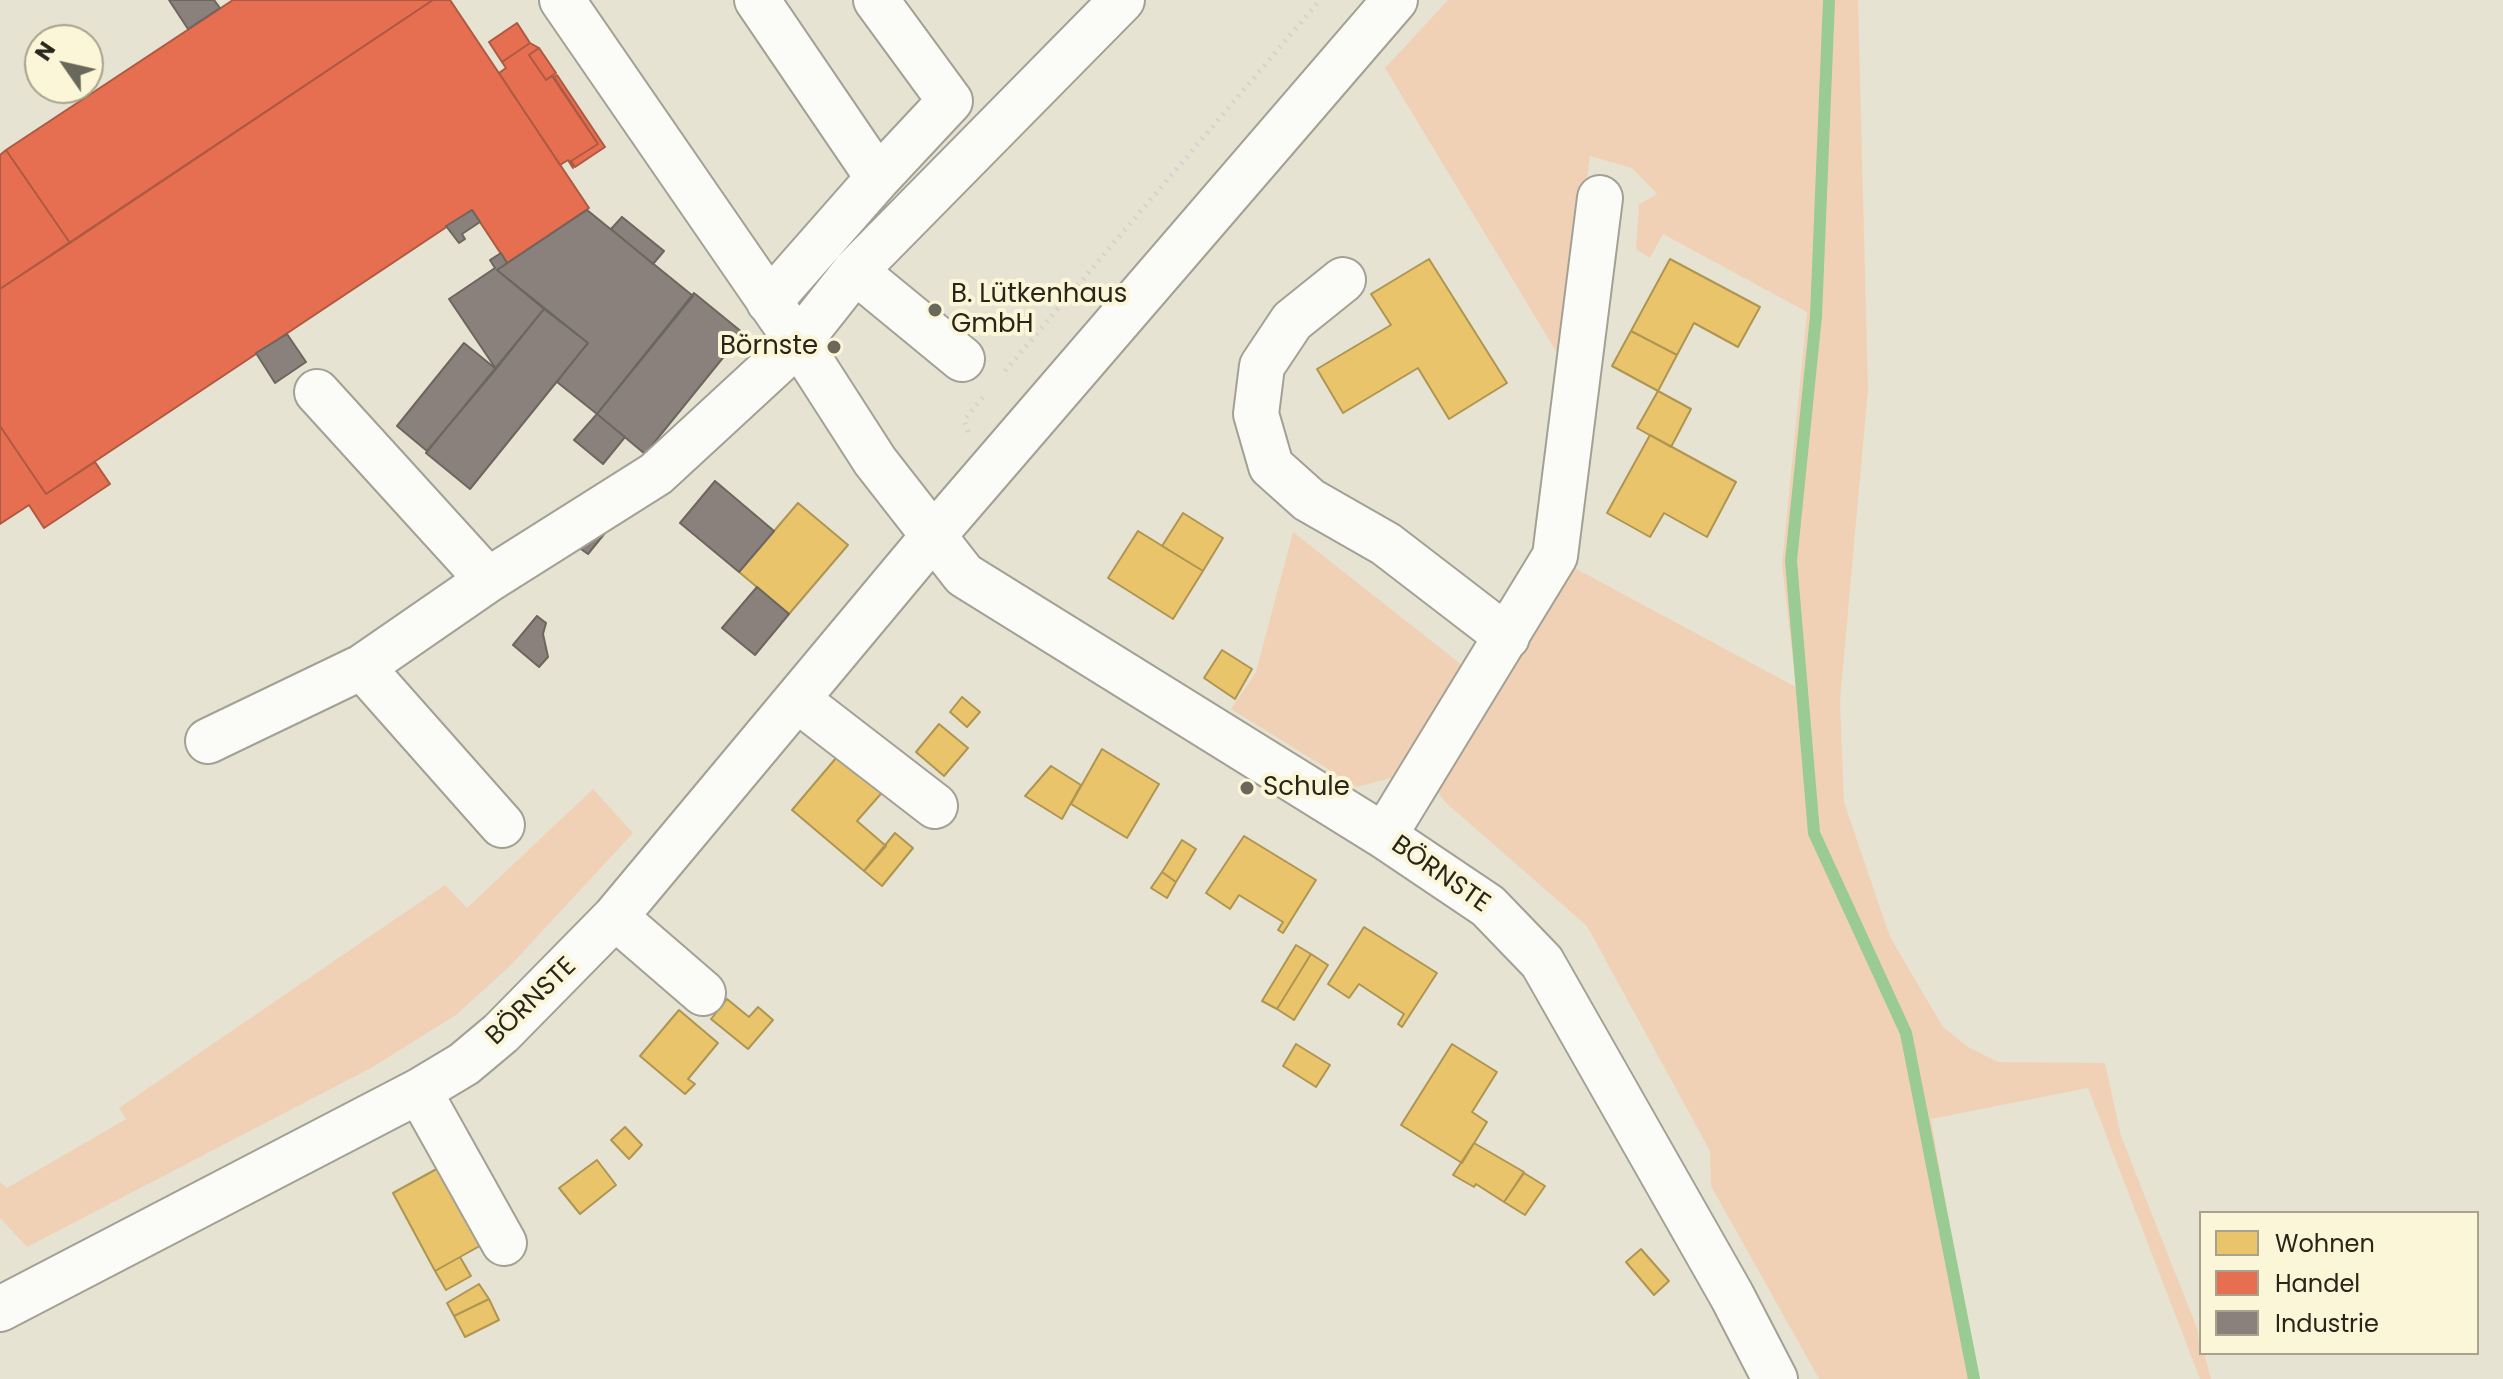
<!DOCTYPE html>
<meta charset="utf-8">
<style>
body{margin:0}
#map{position:relative;width:2503px;height:1379px;overflow:hidden;background:#e6e3d3;font-family:Poppins,sans-serif}
canvas{display:block}
.legend{position:absolute;left:2199px;top:1211px;width:280px;height:144px;box-sizing:border-box;background:#fbf6d8;border:2px solid #a7a38c;margin:0;padding:10px 14px;list-style:none;font-size:24px;color:#28261b}
.legend li{display:flex;align-items:center;gap:16px;height:40px}
.legend b{width:40px;border:2px solid #a7a38c}
.north{position:absolute;left:24px;top:24px;width:80px;height:80px;box-sizing:border-box;background:#fbf6d8;border:2px solid #a7a38c;border-radius:50%;rotate:304deg;font-size:22px;font-weight:700;line-height:32px;text-align:center;color:#28261b}
.north::after{content:'';display:block;margin:auto;width:28px;height:36px;background:#6a685b;clip-path:polygon(50% 0,100% 100%,50% 72%,0 100%)}
</style>
<div id="map">
<canvas width="2503" height="1379"></canvas>
<ul class="legend">
<li><b style="height:22px;background:#e9c46a"></b>Wohnen</li>
<li><b style="height:22px;background:#e76f51"></b>Handel</li>
<li><b style="height:22px;background:#8a817c"></b>Industrie</li>
</ul>
<div class="north">N</div>
</div>
<script>
const ctx = document.querySelector('canvas').getContext('2d');
ctx.lineJoin = 'round';
function fillPath(path, color) { ctx.fillStyle = color; ctx.fill(path, 'evenodd'); }
const shape = rows => new Path2D(rows.map(r => 'M' + r).join(''));
function strokePath(path, color, width, dash) { ctx.strokeStyle = color; ctx.lineWidth = width; ctx.lineCap = dash ? 'butt' : 'round'; ctx.setLineDash(dash || []); ctx.stroke(path); }
function drawText(font, color, halo, rows, align = 'center') {
  ctx.font = font + ' Poppins,sans-serif'; ctx.lineWidth = 8; ctx.setLineDash([]); ctx.textBaseline = 'middle'; ctx.strokeStyle = halo; ctx.fillStyle = color; for (const [text, x, y, turn = 0] of rows) {
    ctx.save(); ctx.translate(x, y); ctx.rotate((+turn || 0) * Math.PI / 180); ctx.textAlign = isNaN(turn) ? turn : align; if (halo) ctx.strokeText(text, 0, 0); ctx.fillText(text, 0, 0); ctx.restore();
  }
}
fillPath(shape([
 [1448,0,1858,0,1868,389,1840,701,1844,802,1890,937,1943,1027,1968,1047,1998,1062,2105,1063,2121,1136,2197,1328,2201,1353,2204,1353,2211,1379,2200,1379,2088,1088,1931,1119,1976,1379,1819,1379,1711,1186,1710,1151,1587,926,1445,802,1432,784,1569,565,1796,687,1782,564,1807,312,1663,234,1650,258,1636,249,1639,204,1657,194,1632,168,1590,156,1564,355,1557,353,1385,68],
 [1293,532,1462,665,1391,778,1357,787,1231,709,1256,672],
 [593,789,633,833,510,966,456,1015,371,1068,27,1247,0,1218,0,1182,7,1188,126,1119,119,1108,445,885,467,908]
]), '#f1d1b6');
const homes = shape([
 [1429,259,1507,383,1449,419,1418,368,1343,413,1317,369,1391,325,1371,294,1429,259],
 [1670,259,1760,307,1738,347,1694,323,1677,355,1631,331,1670,259],
 [1631,331,1677,355,1658,391,1612,366,1631,331],
 [1658,391,1691,409,1671,447,1637,428,1658,391],
 [1650,435,1736,482,1707,537,1664,513,1650,537,1607,513,1650,435],
 [798,503,848,545,789,614,739,572,798,503],
 [1183,513,1223,538,1203,571,1162,546,1183,513],
 [1138,531,1203,571,1173,619,1108,578,1138,531],
 [1222,650,1252,669,1235,699,1204,678,1222,650],
 [962,697,980,712,967,727,950,712,962,697],
 [939,724,968,748,944,776,916,752,939,724],
 [1102,749,1159,784,1127,838,1071,804,1102,749],
 [842,751,886,788,857,821,886,846,864,871,792,810,842,751],
 [1051,766,1081,785,1062,819,1025,796,1051,766],
 [895,833,913,848,882,886,864,871,895,833],
 [1244,836,1316,880,1283,933,1278,930,1283,922,1239,895,1230,909,1206,893,1244,836],
 [1182,840,1196,849,1176,882,1162,872,1182,840],
 [1162,872,1176,882,1167,898,1151,888,1162,872],
 [1364,927,1437,973,1402,1027,1398,1024,1404,1014,1359,984,1349,998,1328,984,1364,927],
 [1296,945,1311,954,1277,1009,1262,1001,1296,945],
 [1311,954,1328,965,1294,1020,1277,1009,1311,954],
 [727,999,749,1017,758,1007,773,1020,748,1049,711,1019,727,999],
 [679,1010,718,1043,688,1079,695,1084,685,1094,640,1056,679,1010],
 [1296,1044,1330,1065,1316,1087,1283,1066,1296,1044],
 [1452,1044,1497,1072,1472,1112,1487,1122,1462,1163,1401,1125,1452,1044],
 [625,1127,642,1145,629,1159,611,1140,625,1127],
 [1474,1143,1524,1172,1504,1202,1476,1184,1474,1187,1453,1175,1474,1143],
 [597,1160,616,1185,580,1214,559,1188,597,1160],
 [451,1161,494,1238,435,1271,393,1193,451,1161],
 [1524,1173,1545,1186,1525,1215,1504,1202,1524,1173],
 [1641,1249,1669,1281,1654,1295,1626,1262,1641,1249],
 [460,1257,471,1276,446,1290,435,1271,460,1257],
 [479,1284,489,1299,454,1316,447,1303,479,1284],
 [489,1299,499,1320,465,1337,454,1316,489,1299]
]);
fillPath(homes, '#e9c46a');
strokePath(homes, '#af9552', 2);
const shops = shape([
 [233,0,433,0,70,243,6,150,233,0],
 [433,0,450,0,589,208,507,263,472,210,46,494,0,426,0,289,433,0],
 [517,23,530,43,502,62,489,42,517,23],
 [530,43,539,48,529,55,546,80,552,76,598,144,571,161,573,168,568,160,560,165,499,73,506,68,502,62,530,43],
 [539,48,556,73,546,80,529,55,539,48],
 [557,75,605,147,575,167,571,161,598,144,554,77,557,75],
 [6,150,70,243,0,289,0,155,6,150],
 [0,426,46,494,95,462,110,484,44,528,29,505,0,524,0,426]
]);
fillPath(shops, '#e76f51');
strokePath(shops, '#ae5941', 2);
const industry = shape([
 [169,0,214,0,220,8,188,29,169,0],
 [472,210,480,222,462,234,465,239,459,243,446,226,472,210],
 [587,210,693,296,597,414,557,382,588,343,497,270,587,210],
 [622,217,664,251,653,264,611,229,622,217],
 [501,253,507,263,497,270,544,309,496,369,449,299,495,268,490,260,501,253],
 [694,293,743,333,645,454,597,414,694,293],
 [544,309,588,343,470,489,426,453,544,309],
 [287,334,306,362,275,383,256,353,287,334],
 [464,343,496,369,427,451,397,426,464,343],
 [597,414,625,437,603,464,574,440,597,414],
 [715,481,774,531,739,572,680,523,715,481],
 [622,512,588,554,578,547,622,512],
 [757,587,789,614,755,655,722,628,757,587],
 [537,616,546,623,543,634,548,657,539,667,513,645,537,616]
]);
fillPath(industry, '#8a817c');
strokePath(industry, '#6d665f', 2);
strokePath(shape([
 [1829,0,1816,316,1791,561,1814,833,1906,1033,1974,1379]
]), '#99cb93', 12);
const minor = shape([
 [562,0,812,363,875,461,964,575,1384,836,1488,906,1542,962,1732,1296,1775,1379],
 [757,0,878,178,769,302],
 [876,0,950,101,878,178],
 [855,271,962,359],
 [1343,280,1292,321,1262,366,1256,414,1271,466,1309,500,1386,544,1507,637],
 [317,392,488,580,656,474,798,343,855,271,1122,0],
 [362,667,502,825],
 [799,701,935,806],
 [208,741,362,667,488,580],
 [1384,836,1555,556,1600,198],
 [615,917,703,993],
 [419,1091,504,1243],
 [0,1309,419,1091,464,1064,501,1033,615,917,934,535,1395,0]
]);
strokePath(minor, '#a3a094', 48);
strokePath(shape([
 [1005,371,1320,0],
 [968,432,964,420,983,397]
]), '#d4d3ce', 5, [2, 6]);
strokePath(minor, '#fbfbf8', 44);
for (const [x, y, r, color] of [
 [935,310,8,"#6a685b"],
 [834,347,8,"#6a685b"],
 [1247,788,8,"#6a685b"]
]) { const dot = new Path2D(); dot.arc(x, y, r, 0, 2 * Math.PI); ctx.fillStyle = color; ctx.fill(dot); strokePath(dot, '#fbf6d8', 3); }
drawText('26px', '#28261b', '#fbf6d8', [
 ["B. Lütkenhaus",951,295],
 ["GmbH",951,325],
 ["Börnste",818,347,"right"],
 ["Schule",1263,788]
], 'left');
drawText('26px', '#28261b', '#fbf6d8', [
 ["BÖRNSTE",1440,875,35],
 ["BÖRNSTE",532,1002,-44]
]);
</script>
